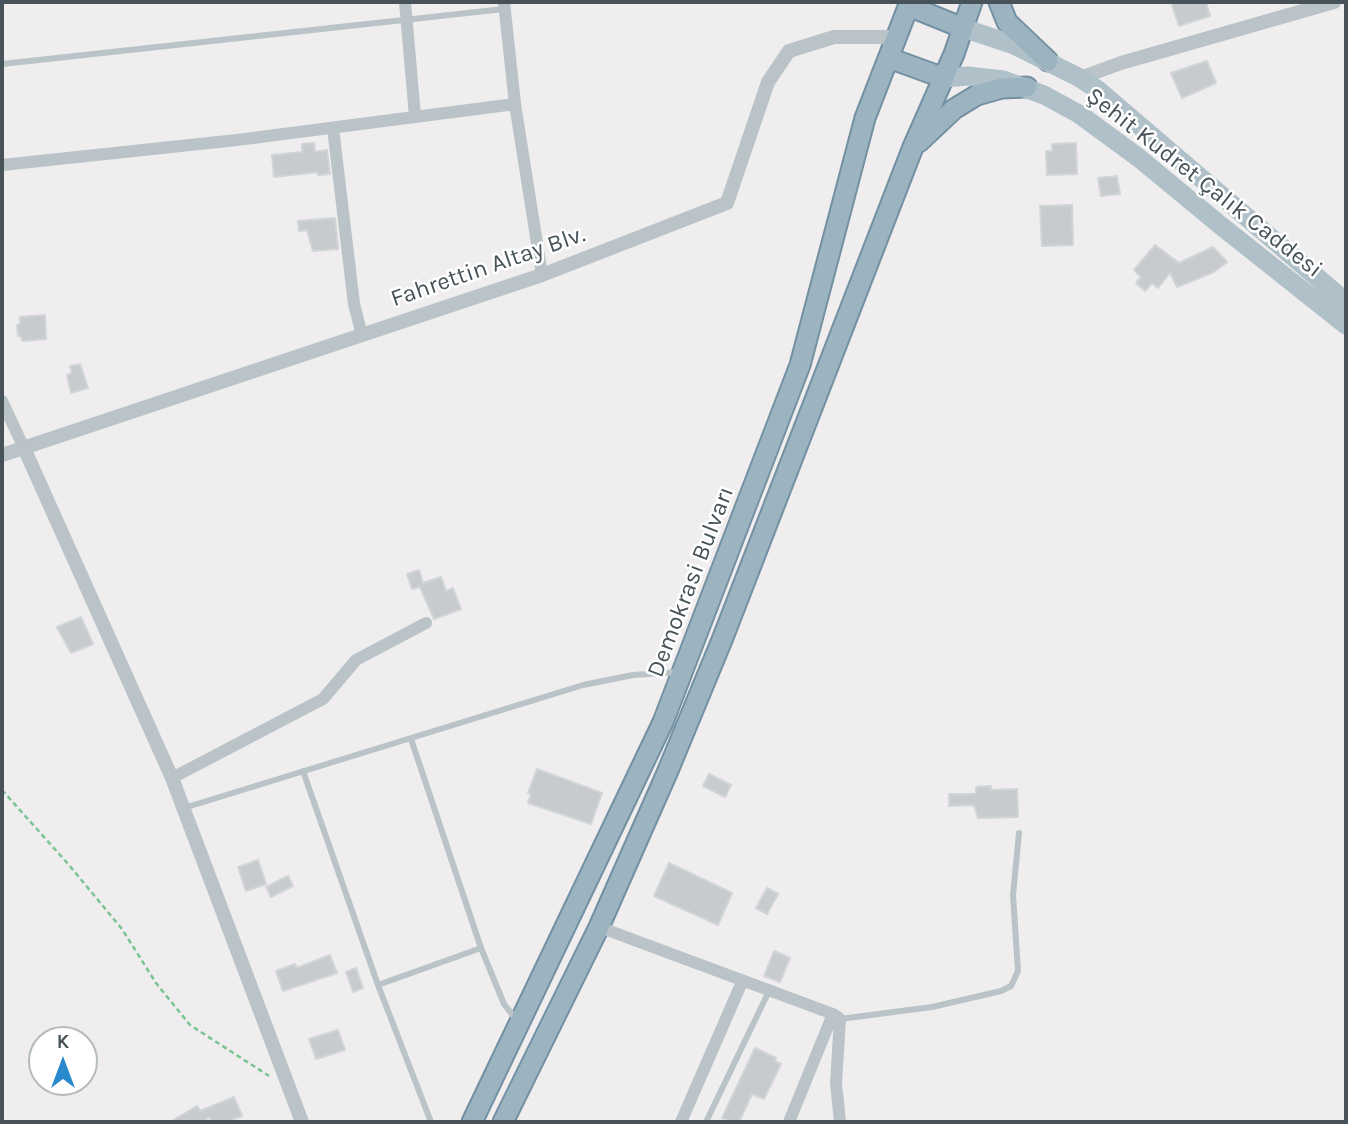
<!DOCTYPE html>
<meta charset="utf-8">
<style>
body{margin:0}
#map{position:relative;width:1348px;height:1124px;overflow:hidden;background:#efeded;font-family:Karla,sans-serif}
canvas{display:block}
.frame{position:absolute;inset:0;border:4px solid #475358;pointer-events:none}
.north{position:absolute;left:28px;top:1026px;width:70px;height:70px;box-sizing:border-box;background:#fff;border:2px solid #b5babc;border-radius:50%;rotate:0deg;font-size:19px;font-weight:700;line-height:28px;text-align:center;color:#475358}
.north::after{content:'';display:block;margin:auto;width:24px;height:32px;background:#2989cd;clip-path:polygon(50% 0,100% 100%,50% 72%,0 100%)}
</style>
<div id="map">
<canvas width="1348" height="1124"></canvas>
<div class="frame"></div>
<div class="north">K</div>
</div>
<script>
const ctx = document.querySelector('canvas').getContext('2d');
ctx.lineJoin = 'round';
function fillPath(path, color) { ctx.fillStyle = color; ctx.fill(path, 'evenodd'); }
const shape = rows => new Path2D(rows.map(r => 'M' + r).join(''));
function strokePath(path, color, width, dash) { ctx.strokeStyle = color; ctx.lineWidth = width; ctx.lineCap = dash ? 'butt' : 'round'; ctx.setLineDash(dash || []); ctx.stroke(path); }
function drawText(font, color, halo, rows, align = 'center') {
  ctx.font = font + ' Karla,sans-serif'; ctx.lineWidth = 5; ctx.setLineDash([]); ctx.textBaseline = 'middle'; ctx.strokeStyle = halo; ctx.fillStyle = color; for (const [text, x, y, turn = 0] of rows) {
    ctx.save(); ctx.translate(x, y); ctx.rotate((+turn || 0) * Math.PI / 180); ctx.textAlign = isNaN(turn) ? turn : align; if (halo) ctx.strokeText(text, 0, 0); ctx.fillText(text, 0, 0); ctx.restore();
  }
}
const building = shape([
 [1171,2,1206,2,1210,16,1179,26,1171,2],
 [1207,61,1216,83,1182,98,1171,73,1207,61],
 [314,143,315,152,327,150,330,174,318,175,318,172,274,177,272,155,302,152,302,144,314,143],
 [1076,143,1077,174,1047,175,1046,151,1052,151,1052,144,1076,143],
 [1117,176,1120,194,1101,196,1098,178,1117,176],
 [1072,205,1073,245,1042,246,1040,206,1072,205],
 [335,218,338,249,313,251,307,230,299,231,298,221,335,218],
 [1155,245,1179,263,1213,247,1227,262,1214,272,1177,287,1170,273,1158,288,1152,283,1145,291,1136,283,1141,277,1134,270,1155,245],
 [45,315,46,339,22,341,21,336,18,336,17,325,20,324,20,317,45,315],
 [80,364,88,388,71,393,67,375,72,373,70,366,80,364],
 [419,570,423,583,441,577,446,591,453,588,461,609,434,619,420,587,412,589,407,574,419,570],
 [81,617,93,644,71,653,57,627,81,617],
 [537,769,602,793,591,824,528,803,531,794,528,793,537,769],
 [709,774,731,785,725,797,703,786,709,774],
 [991,786,991,790,1017,789,1018,817,978,818,974,805,949,806,949,794,976,794,976,787,991,786],
 [258,860,266,884,246,891,238,867,258,860],
 [669,863,732,893,718,925,654,896,669,863],
 [288,876,293,886,271,897,266,887,288,876],
 [767,888,778,894,767,914,756,908,767,888],
 [774,951,790,958,780,982,764,976,774,951],
 [330,955,337,973,283,991,276,971,295,964,297,968,330,955],
 [356,968,363,988,353,992,346,972,356,968],
 [338,1030,345,1050,316,1059,309,1039,338,1030],
 [755,1048,776,1058,775,1061,781,1064,764,1099,752,1094,739,1122,732,1122,722,1118,755,1048],
 [234,1097,242,1116,226,1122,212,1122,209,1117,205,1120,206,1122,170,1122,197,1106,200,1111,234,1097]
]);
fillPath(building, '#c7cbce');
strokePath(building, '#d1d4d8', 2);
const trunk = shape([
 [999,2,1007,22,1048,61],
 [909,6,963,28],
 [889,58,944,78],
 [919,142,954,109,977,95,1002,88,1027,87],
 [472,1122,663,722,800,365,865,118,910,2],
 [503,1122,599,927,667,773,722,640,913,147,954,54,972,2]
]);
strokePath(trunk, '#7491a3', 23);
strokePath(shape([
 [2,790,69,865,122,929,156,983,190,1025,269,1076]
]), '#7ac494', 2.5, [5, 3.5]);
strokePath(shape([
 [2,64,504,9],
 [411,739,481,948,504,1004,517,1021],
 [303,771,378,985,431,1122],
 [184,808,583,685,633,675,680,672],
 [378,985,481,948],
 [840,1019,932,1007,1001,991,1011,986,1018,971,1013,895,1019,833],
 [706,1122,769,991]
]), '#b9c3c8', 6);
strokePath(shape([
 [405,2,415,116],
 [504,2,515,104,542,275],
 [333,128,354,304,362,335],
 [2,165,237,140,515,104],
 [2,401,24,448],
 [172,778,323,699,356,660,426,623],
 [599,927,833,1014,840,1019,836,1083,840,1122],
 [681,1122,742,982],
 [789,1122,833,1014]
]), '#b9c3c8', 12);
strokePath(shape([
 [1080,78,1121,63,1334,2],
 [24,448,172,778,302,1122],
 [2,455,542,275,727,203,768,82,789,51,834,37,897,37]
]), '#b9c3c8', 14);
strokePath(shape([
 [963,28,1014,45,1080,78,1098,90,1346,302],
 [944,78,968,76,1003,80,1044,95,1079,114,1139,158,1220,225,1346,325]
]), '#afc0c9', 19);
strokePath(trunk, '#9cb3c0', 19);
drawText('24px', '#475358', '#fff', [
 ["Şehit Kudret Çalık Caddesi",1204,183,38],
 ["Fahrettin Altay Blv.",488,267,-19],
 ["Demokrasi Bulvarı",691,582,-69]
]);
</script>
